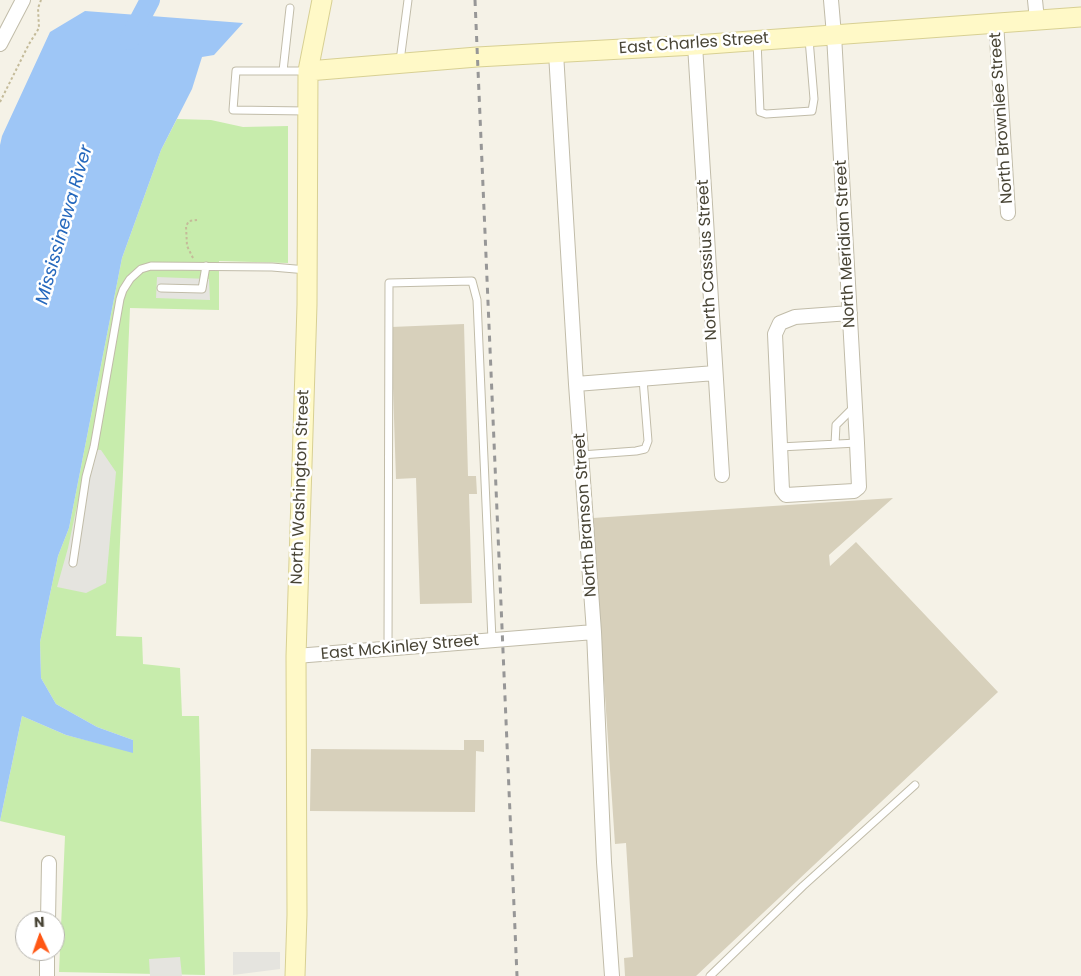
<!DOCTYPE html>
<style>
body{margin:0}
#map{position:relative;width:1081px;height:976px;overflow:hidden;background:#f5f2e7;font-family:Poppins,sans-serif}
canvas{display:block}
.north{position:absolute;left:15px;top:911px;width:50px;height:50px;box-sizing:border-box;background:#fff;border:1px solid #b6b4ae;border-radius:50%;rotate:357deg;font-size:14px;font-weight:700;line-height:20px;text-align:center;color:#484435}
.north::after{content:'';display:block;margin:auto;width:18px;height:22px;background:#ff5714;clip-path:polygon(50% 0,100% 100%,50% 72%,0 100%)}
</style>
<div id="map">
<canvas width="1081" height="976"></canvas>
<div class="north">N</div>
</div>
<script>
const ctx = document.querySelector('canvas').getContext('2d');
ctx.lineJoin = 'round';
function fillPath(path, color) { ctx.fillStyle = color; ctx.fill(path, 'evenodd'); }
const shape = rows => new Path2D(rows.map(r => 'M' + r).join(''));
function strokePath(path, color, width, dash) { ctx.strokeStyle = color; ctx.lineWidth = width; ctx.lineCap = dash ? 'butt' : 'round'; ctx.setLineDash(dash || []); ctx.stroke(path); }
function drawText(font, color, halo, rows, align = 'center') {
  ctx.font = font + ' Poppins,sans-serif'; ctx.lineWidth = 5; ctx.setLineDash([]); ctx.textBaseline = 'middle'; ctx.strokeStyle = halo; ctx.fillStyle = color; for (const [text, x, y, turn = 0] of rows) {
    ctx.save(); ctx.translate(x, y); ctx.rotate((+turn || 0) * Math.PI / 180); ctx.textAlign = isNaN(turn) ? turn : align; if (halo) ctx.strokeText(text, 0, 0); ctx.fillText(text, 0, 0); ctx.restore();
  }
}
fillPath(shape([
 [177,119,211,120,243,127,288,126,288,263,219,261,219,310,130,308,116,636,142,637,143,664,180,668,182,716,199,716,205,975,59,972,65,836,0,821,22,716,66,735,133,752,133,740,97,727,56,704,41,678,40,642,58,556,69,528,122,258,161,150]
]), '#c7ecac');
fillPath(shape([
 [157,277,209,279,210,300,156,298],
 [89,449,101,450,116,472,106,583,86,593,57,587,68,548],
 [233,952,280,952,280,969,233,975],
 [180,957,182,976,150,976,149,959]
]), '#e5e4df');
fillPath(shape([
 [85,11,243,23,214,55,202,57,192,89,161,150,122,258,69,528,58,556,40,642,41,678,56,704,97,727,133,740,133,753,66,735,22,716,0,821,0,145,2,136,50,32]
]), '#9ec6f6');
strokePath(shape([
 [129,40,150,0]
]), '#9ec6f6', 20);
fillPath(shape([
 [464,324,468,476,476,476,477,494,469,494,472,603,420,604,416,478,396,479,391,327],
 [893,498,829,555,830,566,856,542,998,692,696,976,625,976,624,958,633,957,626,843,615,844,593,518],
 [464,740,484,740,484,752,476,751,475,812,310,811,311,749,464,750]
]), '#d7d0bb');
const lane = shape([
 [757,41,760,112,766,114,812,111,814,99,809,39],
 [400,61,408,0],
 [283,71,290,8],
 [307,111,233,110,236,71,308,71],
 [161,288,202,289,206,266],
 [835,444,836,425,855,406],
 [780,447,857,443],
 [581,455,636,451,645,449,648,441,643,379],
 [73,563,86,477,94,447,120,299,123,290,130,279,141,269,151,266,272,267,307,270],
 [388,649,389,283,472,281,477,300,492,640],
 [710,976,803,886,915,785]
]);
const street = shape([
 [831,0,834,35,857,443,859,487,854,491,786,495,782,490,775,334,780,323,795,317,850,313],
 [1035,0,1037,20],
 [996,22,1008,213],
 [0,44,23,0],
 [695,45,722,475],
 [556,53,576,384,594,632,604,862,612,976],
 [576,384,715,373],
 [296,656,594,632],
 [48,921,49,863],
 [47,976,47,951]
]);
const secondary = shape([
 [308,71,477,57,695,45,1081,17],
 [295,976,297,915,296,656,307,305,308,71,322,0]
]);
strokePath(lane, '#c1bca9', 9);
strokePath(street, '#c1bca9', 16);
strokePath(secondary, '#d8d093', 21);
strokePath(shape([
 [0,102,29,44,39,28,38,8,41,0],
 [193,258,187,246,186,226,189,221,197,220]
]), '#c4bb99', 2, [2.5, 2.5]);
strokePath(lane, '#fff', 7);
strokePath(street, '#fff', 14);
strokePath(secondary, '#fff9c7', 19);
strokePath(shape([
 [475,0,517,976]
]), '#979797', 3, [6, 6]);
drawText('16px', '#484435', '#fff', [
 ["East Charles Street",694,44,-4],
 ["North Brownlee Street",1002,118,-94],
 ["North Meridian Street",846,244,-93],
 ["North Cassius Street",708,260,-93],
 ["North Washington Street",301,487,-88],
 ["North Branson Street",586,515,-94],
 ["East McKinley Street",400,648,-5]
]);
drawText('italic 18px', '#2568bd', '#fff', [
 ["Mississinewa River",65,225,-74]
]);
</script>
